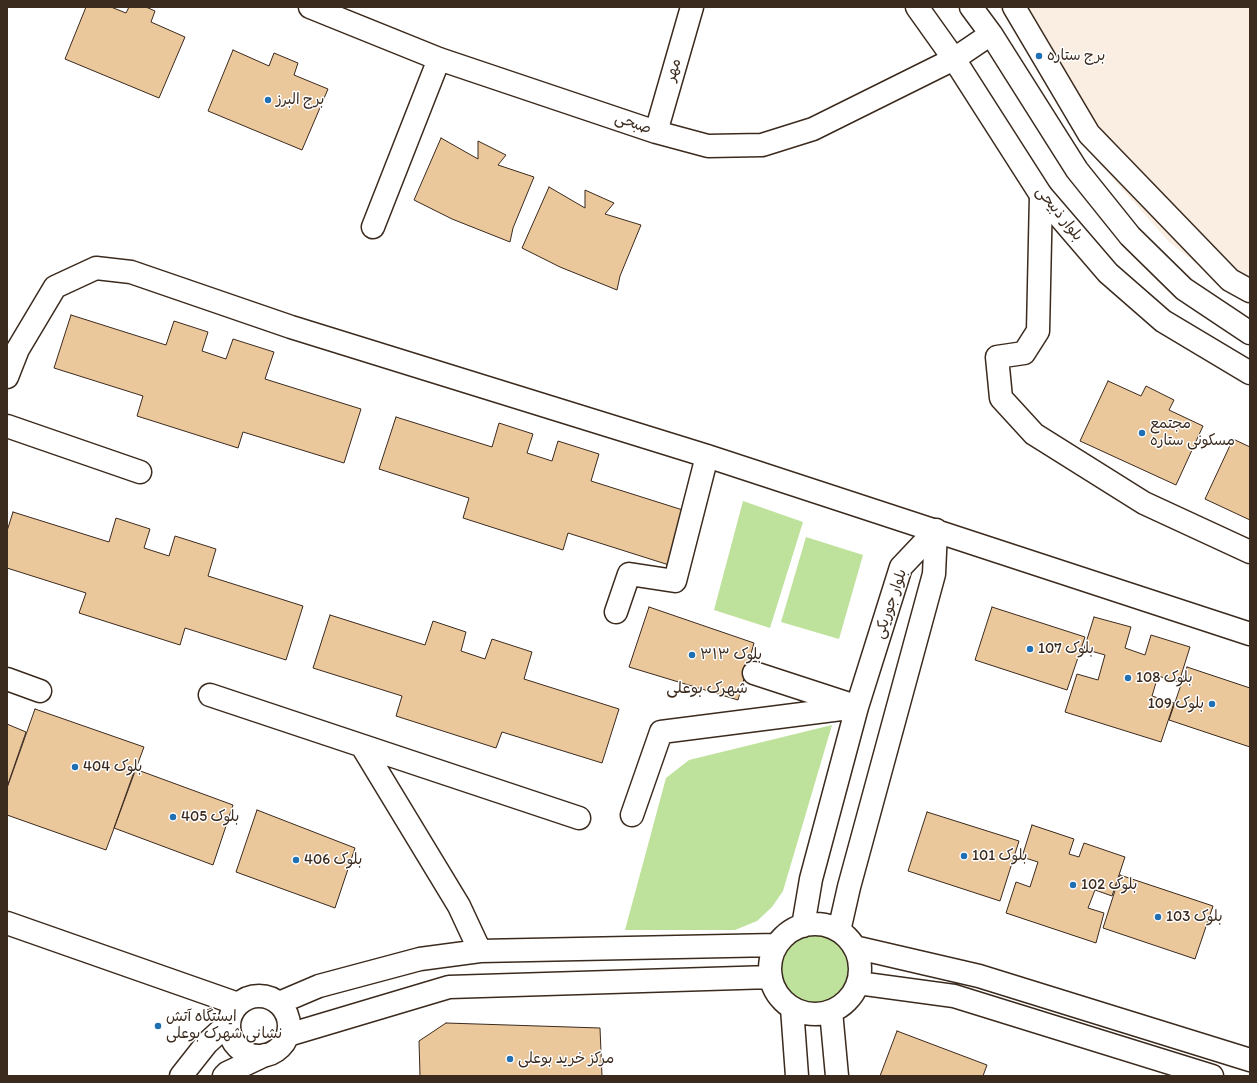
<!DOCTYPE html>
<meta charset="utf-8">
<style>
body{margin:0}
#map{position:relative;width:1257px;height:1083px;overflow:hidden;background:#fff;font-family:Itim,sans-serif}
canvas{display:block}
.frame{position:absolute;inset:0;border:8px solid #3b2a1e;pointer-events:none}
</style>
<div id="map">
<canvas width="1257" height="1083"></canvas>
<div class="frame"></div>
</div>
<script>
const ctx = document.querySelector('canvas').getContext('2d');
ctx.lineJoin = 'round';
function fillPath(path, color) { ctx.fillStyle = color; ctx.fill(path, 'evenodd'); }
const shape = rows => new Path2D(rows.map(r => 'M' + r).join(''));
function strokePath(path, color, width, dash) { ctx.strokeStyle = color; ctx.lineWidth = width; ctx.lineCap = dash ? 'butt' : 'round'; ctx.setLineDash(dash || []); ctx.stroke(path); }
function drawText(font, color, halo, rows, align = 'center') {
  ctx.font = font + ' Itim,"Playpen Sans Arabic",sans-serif'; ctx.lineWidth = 3; ctx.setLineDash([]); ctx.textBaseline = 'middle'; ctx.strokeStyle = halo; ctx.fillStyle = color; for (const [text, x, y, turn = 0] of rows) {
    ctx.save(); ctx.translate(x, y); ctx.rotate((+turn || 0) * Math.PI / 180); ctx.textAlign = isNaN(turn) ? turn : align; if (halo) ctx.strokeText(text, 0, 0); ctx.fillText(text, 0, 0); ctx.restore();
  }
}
fillPath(shape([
 [999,7,1250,7,1250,299,1229,289,1169,242,1078,139]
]), '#f9eee1');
fillPath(shape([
 [743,501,803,522,770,628,714,610],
 [806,537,863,555,839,639,781,622],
 [832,725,783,891,772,907,757,921,735,930,625,930,666,778,689,760],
 '780 969a35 35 0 1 1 70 0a35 35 0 1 1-70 0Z'
]), '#bee19b');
const building = shape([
 [86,7,111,7,126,13,129,7,146,7,155,11,151,22,185,37,159,98,65,59,86,7],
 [233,50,269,66,274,53,298,63,294,75,328,89,302,150,208,111,233,50],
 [441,138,478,159,478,141,506,155,498,165,534,177,513,228,510,242,452,219,414,200,441,138],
 [549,187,585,208,585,190,614,203,605,214,641,225,620,276,617,290,560,267,522,248,549,187],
 [71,315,166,345,174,321,208,332,202,351,226,359,233,339,274,352,265,379,361,409,344,463,243,432,238,448,137,416,143,396,54,368,71,315],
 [1108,381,1141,396,1146,386,1174,400,1169,410,1203,426,1176,485,1080,441,1108,381],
 [396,417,492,447,499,423,533,434,527,453,552,461,558,441,599,454,591,481,686,511,669,565,568,533,563,550,463,518,469,498,379,469,396,417],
 [1233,439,1250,447,1250,520,1205,499,1233,439],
 [13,512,109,542,116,518,150,529,144,548,169,556,175,536,216,549,208,576,303,606,286,660,185,628,180,645,79,613,86,593,7,568,7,531,13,512],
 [649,607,754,643,738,700,629,667,649,607],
 [992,607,1085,637,1067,690,975,660,992,607],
 [330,615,425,645,433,621,466,632,461,651,485,659,492,639,532,652,524,679,619,709,602,763,502,732,496,748,396,716,402,696,313,668,330,615],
 [1094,617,1131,627,1125,648,1145,655,1151,635,1190,647,1179,682,1158,676,1152,696,1174,703,1161,742,1065,712,1077,674,1098,680,1105,655,1084,649,1094,617],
 [1187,667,1250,688,1250,747,1169,720,1187,667],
 [35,709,144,747,106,850,7,815,7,788,35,709],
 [7,724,26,732,7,787,7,724],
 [135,769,233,805,213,865,114,828,135,769],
 [257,810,355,848,335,908,236,872,257,810],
 [927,812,1019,841,1000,901,908,871,927,812],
 [1032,825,1074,839,1069,854,1079,857,1084,843,1125,857,1112,896,1095,890,1088,908,1104,913,1096,943,1006,913,1016,882,1030,887,1038,862,1022,857,1032,825],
 [1120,875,1213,906,1195,959,1103,928,1120,875],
 [446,1023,600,1028,602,1076,420,1076,419,1041,446,1023],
 [897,1031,987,1065,983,1076,880,1076,897,1031]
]);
fillPath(building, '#ebc79c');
strokePath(building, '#3b2a1e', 1);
const minor = shape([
 [310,7,439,59,656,132,708,146,762,145,813,129,954,59],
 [1014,7,1089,134,1230,280,1250,291],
 [656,132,692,7],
 [1041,195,1038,331,1024,353,997,357,1001,398,1034,434,1144,503,1250,552],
 [373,227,439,59],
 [7,377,18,349,55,287,96,268,131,272,291,327,707,456,1250,634],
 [7,426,140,472],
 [616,612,629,574,675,581,707,456],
 [754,673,852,705],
 [7,679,40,691],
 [210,695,579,818],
 [362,746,459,906,480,951],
 [632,815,661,732,857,707],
 [7,923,238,1004],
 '770 969a45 45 0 1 1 90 0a45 45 0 1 1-90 0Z',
 [803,926,811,879,857,707,901,567,936,530],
 [839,931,849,887,934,574,936,530],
 [854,947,979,976,1250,1060],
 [858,983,954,996,1212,1076],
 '229 1026a30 30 0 1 1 60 0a30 30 0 1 1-60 0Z',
 [279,1003,319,986,420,959,480,951,776,945],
 [792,1008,797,1076],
 [831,1011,837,1076],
 [288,1035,449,987,771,977],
 [181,1076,207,1043,229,1023],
 [224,1076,227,1073,265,1055]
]);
const major = shape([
 [917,7,954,59,1041,195,1108,273,1163,321,1250,373],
 [971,7,991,34,1077,170,1130,236,1184,289,1250,333],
 [954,59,991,34]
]);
strokePath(minor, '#3b2a1e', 25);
strokePath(major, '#3b2a1e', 25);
strokePath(minor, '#fff', 22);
strokePath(major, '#fff', 22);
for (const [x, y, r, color] of [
 [1039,56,4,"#1f6fb2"],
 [268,100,4,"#1f6fb2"],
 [1142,433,4,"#1f6fb2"],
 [1030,649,4,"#1f6fb2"],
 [692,655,4,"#1f6fb2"],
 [1128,678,4,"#1f6fb2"],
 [1212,704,4,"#1f6fb2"],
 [75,767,4,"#1f6fb2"],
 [173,817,4,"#1f6fb2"],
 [964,856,4,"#1f6fb2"],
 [296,860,4,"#1f6fb2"],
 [1073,885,4,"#1f6fb2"],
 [1158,917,4,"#1f6fb2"],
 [158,1026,4,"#1f6fb2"],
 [510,1059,4,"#1f6fb2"]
]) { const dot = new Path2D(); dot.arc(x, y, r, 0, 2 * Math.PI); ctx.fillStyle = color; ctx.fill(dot); strokePath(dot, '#fff', 1.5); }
drawText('15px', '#3b2a1e', '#fff', [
 ["برج ستاره",1047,56],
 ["برج البرز",276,100],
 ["مجتمع",1150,424],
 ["مسکونی ستاره",1150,441],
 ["بلوک 107",1038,649],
 ["بلوک ۳۱۳",700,655],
 ["بلوک 108",1136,678],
 ["بلوک 109",1204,704,"right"],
 ["بلوک 404",83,767],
 ["بلوک 405",181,817],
 ["بلوک 101",972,856],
 ["بلوک 406",304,860],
 ["بلوک 102",1081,885],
 ["بلوک 103",1166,917],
 ["ایستگاه آتش",166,1017],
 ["نشانی شهرک بوعلی",166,1034],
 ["مرکز خرید بوعلی",518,1059]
], 'left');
drawText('15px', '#3b2a1e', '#fff', [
 ["مهر",674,70,-74],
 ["صبحی",633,124,19],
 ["بلوار ذبیحی",1059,214,51],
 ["بلوار جوریکی",891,604,-71]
]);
drawText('16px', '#3b2a1e', '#fff', [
 ["شهرک بوعلی",707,689]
]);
</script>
